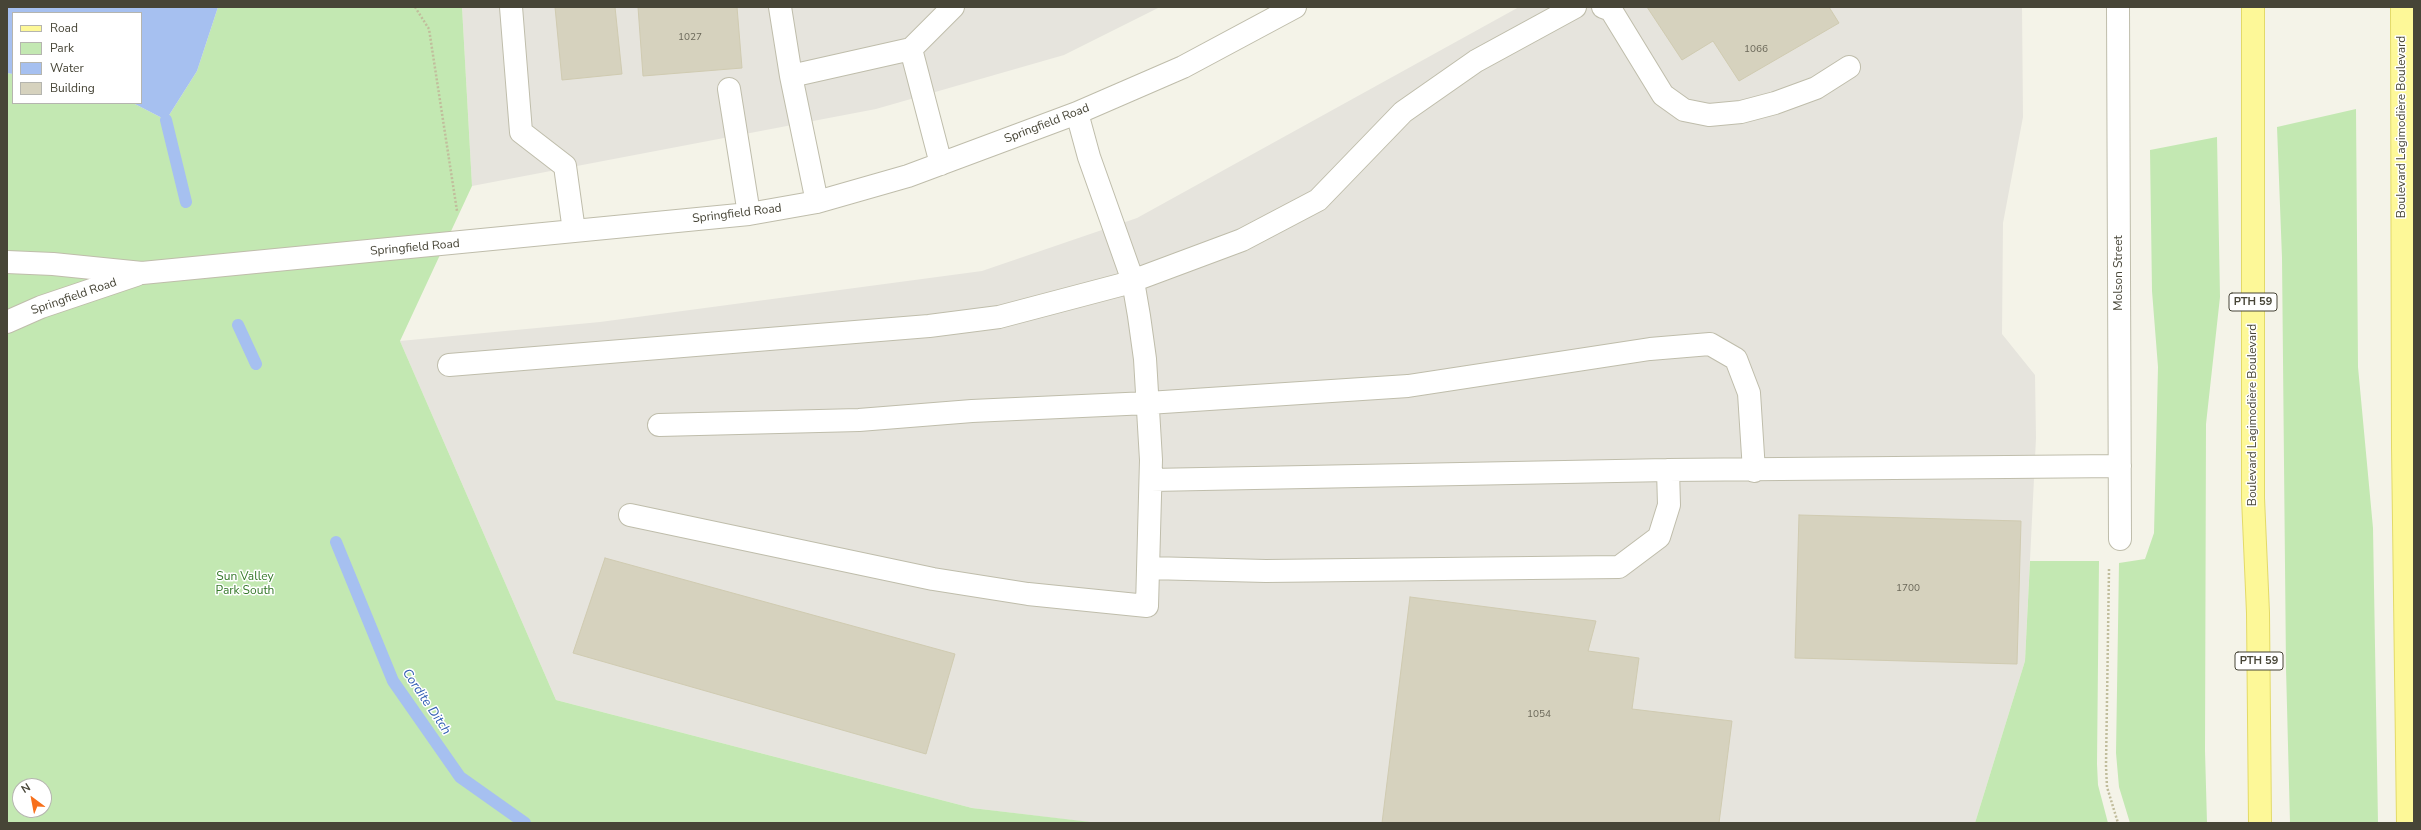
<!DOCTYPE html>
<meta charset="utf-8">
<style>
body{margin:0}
#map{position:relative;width:2421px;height:830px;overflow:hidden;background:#f4f3e8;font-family:"Nunito Sans",sans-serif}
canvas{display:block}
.frame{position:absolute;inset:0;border:8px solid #474537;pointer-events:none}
.legend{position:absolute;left:12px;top:12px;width:130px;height:92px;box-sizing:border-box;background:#fff;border:1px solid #b5b5af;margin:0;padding:5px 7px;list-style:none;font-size:12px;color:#474537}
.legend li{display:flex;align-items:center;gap:8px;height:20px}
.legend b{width:20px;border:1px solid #b5b5af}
.north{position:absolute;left:12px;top:778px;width:40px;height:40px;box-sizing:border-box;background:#fff;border:1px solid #b5b5af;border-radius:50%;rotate:328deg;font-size:11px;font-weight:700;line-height:16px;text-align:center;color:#474537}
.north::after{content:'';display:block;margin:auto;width:14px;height:18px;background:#f7701c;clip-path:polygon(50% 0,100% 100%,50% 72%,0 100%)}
</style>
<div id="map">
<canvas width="2421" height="830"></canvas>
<div class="frame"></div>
<ul class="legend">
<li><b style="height:5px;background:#fdf898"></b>Road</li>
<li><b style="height:11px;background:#c3e8b2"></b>Park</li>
<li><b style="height:11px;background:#a6c0f0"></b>Water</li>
<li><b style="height:11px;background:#d6d2be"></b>Building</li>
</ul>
<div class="north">N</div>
</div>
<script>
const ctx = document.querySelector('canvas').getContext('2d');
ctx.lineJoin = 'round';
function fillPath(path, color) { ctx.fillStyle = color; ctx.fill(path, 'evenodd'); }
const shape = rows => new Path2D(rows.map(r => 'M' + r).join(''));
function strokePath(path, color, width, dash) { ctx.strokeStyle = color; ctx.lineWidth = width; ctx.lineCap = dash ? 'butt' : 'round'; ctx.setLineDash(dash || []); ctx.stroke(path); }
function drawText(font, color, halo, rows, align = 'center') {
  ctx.font = font + ' "Nunito Sans",sans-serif'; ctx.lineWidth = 3; ctx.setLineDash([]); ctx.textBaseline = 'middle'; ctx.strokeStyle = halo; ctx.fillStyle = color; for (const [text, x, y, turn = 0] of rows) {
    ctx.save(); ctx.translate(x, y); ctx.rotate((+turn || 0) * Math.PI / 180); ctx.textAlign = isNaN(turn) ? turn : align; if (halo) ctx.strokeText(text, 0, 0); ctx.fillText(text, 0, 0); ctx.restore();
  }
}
fillPath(shape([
 [462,7,1160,7,1064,55,876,109,472,186],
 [1519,7,2022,7,2023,117,2003,223,2002,334,2035,375,2036,438,2025,661,1975,823,1096,823,972,808,556,700,400,341,600,322,982,271,1137,218]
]), '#e6e4dd');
fillPath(shape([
 [218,7,462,7,472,186,400,341,556,700,972,808,1099,823,7,823,7,73,13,74,13,103,133,103,166,120,197,71],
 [20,786,44,786,44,810,20,810],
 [2356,109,2358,367,2373,528,2378,823,2290,823,2286,668,2282,258,2277,127],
 [2217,137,2220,297,2206,424,2205,751,2207,823,2130,823,2119,787,2116,753,2119,563,2145,559,2154,533,2158,367,2152,291,2150,150],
 [2030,561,2099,561,2097,764,2098,785,2108,823,1975,823,2025,661]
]), '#c3e8b2');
fillPath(shape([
 [7,7,218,7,197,71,166,120,133,103,141,103,141,13,13,13,13,74,7,73]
]), '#a6c0f0');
strokePath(shape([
 [166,120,186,202],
 [238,325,256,364],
 [336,542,393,681,460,777,525,823]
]), '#a6c0f0', 12);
const building = shape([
 [555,7,615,7,622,74,562,80,555,7],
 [638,7,737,7,742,68,643,76,638,7],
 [1647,7,1829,7,1839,23,1739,81,1713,41,1682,60,1647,7],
 [1799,515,2021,521,2017,664,1795,658,1799,515],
 [605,558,955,654,926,754,573,653,605,558],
 [1410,597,1596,621,1588,651,1639,658,1632,709,1732,721,1719,823,1382,823,1410,597]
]);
fillPath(building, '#d6d2be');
strokePath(building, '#d0cbb1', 1);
const minor = shape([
 [511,7,521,132,565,166,574,231],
 [780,7,791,76],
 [1603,7,1611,10,1663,95,1684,110,1709,115,1741,112,1775,103,1816,88,1849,67],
 [2118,7,2120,539],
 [911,49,953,7],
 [729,89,749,214],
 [817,202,791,76,911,49,941,164],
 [7,262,53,264,142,273,749,214,817,202,908,176,1077,113,1183,67,1295,7],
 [7,322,41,307,136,275],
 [449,365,929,326,999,317,1124,284,1242,240,1318,200,1403,112,1476,61,1575,7],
 [659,425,859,420,972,411,1148,403,1408,386,1650,349,1710,344,1736,359,1749,393,1754,471],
 [1151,480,1668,470,2120,466],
 [630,515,933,579,1028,594,1147,606,1151,460,1145,359,1139,316,1133,281,1089,157,1077,113],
 [1149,568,1266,571,1619,567,1659,537,1669,505,1668,470]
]);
const major = shape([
 [2253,7,2253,498,2258,613,2260,823],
 [2402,7,2403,447,2408,823]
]);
strokePath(minor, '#bfbdab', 24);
strokePath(major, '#e3da68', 24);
strokePath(shape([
 [415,7,429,29,457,211],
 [2109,569,2106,766,2107,787,2118,823]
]), '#c1bd9c', 2.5, [2, 2]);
strokePath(minor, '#fff', 22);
strokePath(major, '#fdf898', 22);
drawText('10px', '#6b6859', null, [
 ["1027",690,38],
 ["1066",1756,50],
 ["1700",1908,589],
 ["1054",1539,715]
]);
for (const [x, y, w] of [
 [2253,302,48],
 [2259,661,48]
]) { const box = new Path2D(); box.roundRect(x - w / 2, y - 9, w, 18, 3); ctx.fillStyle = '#fff'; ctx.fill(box); strokePath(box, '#474537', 1); }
drawText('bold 11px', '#474537', null, [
 ["PTH 59",2253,302],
 ["PTH 59",2259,661]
]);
drawText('12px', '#474537', '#fff', [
 ["Springfield Road",1047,124,-21],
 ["Boulevard Lagimodière Boulevard",2402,127,-90],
 ["Springfield Road",737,214,-7],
 ["Springfield Road",415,248,-5],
 ["Molson Street",2119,273,-90],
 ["Springfield Road",74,297,-19],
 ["Boulevard Lagimodière Boulevard",2253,415,-90]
]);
drawText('12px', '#36792a', '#fff', [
 ["Sun Valley",245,577],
 ["Park South",245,591]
]);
drawText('italic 13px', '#315db3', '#fff', [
 ["Cordite Ditch",426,702,56]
]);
</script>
